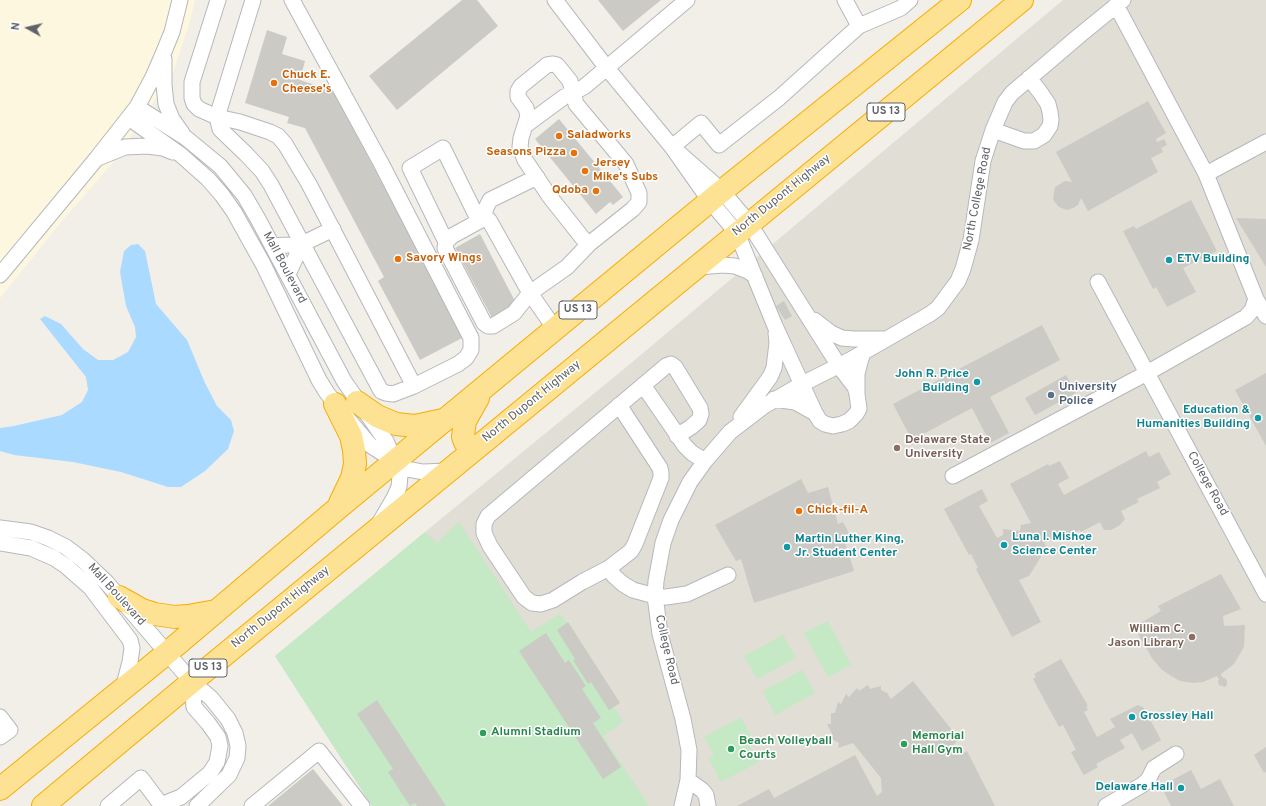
<!DOCTYPE html>
<style>
body{margin:0}
#map{position:relative;width:1266px;height:806px;overflow:hidden;background:#f1efe8;font-family:Overpass,sans-serif}
canvas{display:block}
.north{position:absolute;left:8px;top:8px;width:40px;height:40px;-webkit-text-stroke:3px #fff;paint-order:stroke;rotate:278deg;font-size:11px;font-weight:700;line-height:16px;text-align:center;color:#5f6368}
.north::after{content:'';display:block;margin:auto;width:14px;height:18px;background:#5f6368;clip-path:polygon(50% 0,100% 100%,50% 72%,0 100%)}
</style>
<div id="map">
<canvas width="1266" height="806"></canvas>
<div class="north">N</div>
</div>
<script>
const ctx = document.querySelector('canvas').getContext('2d');
ctx.lineJoin = 'round';
function fillPath(path, color) { ctx.fillStyle = color; ctx.fill(path, 'evenodd'); }
const shape = rows => new Path2D(rows.map(r => 'M' + r).join(''));
function strokePath(path, color, width, dash) { ctx.strokeStyle = color; ctx.lineWidth = width; ctx.lineCap = dash ? 'butt' : 'round'; ctx.setLineDash(dash || []); ctx.stroke(path); }
function drawText(font, color, halo, rows, align = 'center') {
  ctx.font = font + ' Overpass,sans-serif'; ctx.lineWidth = 3; ctx.setLineDash([]); ctx.textBaseline = 'middle'; ctx.strokeStyle = halo; ctx.fillStyle = color; for (const [text, x, y, turn = 0] of rows) {
    ctx.save(); ctx.translate(x, y); ctx.rotate((+turn || 0) * Math.PI / 180); ctx.textAlign = isNaN(turn) ? turn : align; if (halo) ctx.strokeText(text, 0, 0); ctx.fillText(text, 0, 0); ctx.restore();
  }
}
fillPath(shape([
 [0,0,195,0,189,25,173,73,111,165,66,216,0,298]
]), '#fef7e0');
fillPath(shape([
 [1063,0,1266,0,1266,806,372,806,275,656,425,532,630,364]
]), '#e1ded6');
fillPath(shape([
 [459,522,531,632,560,614,567,623,568,622,620,703,614,707,623,722,603,736,649,806,405,806,403,804,400,806,372,806,275,656,425,532,437,543],
 [828,621,851,665,828,677,804,633],
 [783,635,796,658,757,679,744,656],
 [802,670,815,693,775,715,763,691],
 [741,717,753,740,748,743,759,762,721,782,708,758,714,755,704,737]
]), '#c5e8c5');
fillPath(shape([
 [138,244,145,251,156,304,187,340,205,383,217,406,231,420,234,431,228,449,205,471,181,487,168,487,121,472,73,462,14,455,0,451,0,428,14,426,62,415,82,402,88,390,86,377,40,319,45,316,61,324,83,349,98,360,113,360,128,352,136,337,135,327,126,306,120,272,124,251,131,245]
]), '#aadaff');
fillPath(shape([
 [462,0,477,0,498,26,397,110,369,76],
 [598,0,661,0,623,31],
 [267,30,287,37,282,54,305,61,300,80,333,91,464,337,420,360,378,281,384,277,305,128,287,123,289,117,245,103],
 [1148,101,1166,133,1156,139,1157,142,1164,139,1167,145,1161,148,1163,152,1151,158,1158,172,1088,211,1081,198,1078,205,1073,208,1067,210,1059,207,1054,201,1053,198,1055,187,1065,181,1072,182,1056,152],
 [559,119,623,197,613,205,610,202,596,214,535,139],
 [1191,200,1217,251,1183,268,1196,292,1167,307,1156,287,1153,289,1123,231,1134,226,1136,229],
 [1236,218,1266,219,1266,267],
 [480,234,517,305,492,318,455,248],
 [784,301,792,316,785,320,776,306],
 [1042,325,1060,360,990,397,1009,433,990,443,972,408,912,440,893,404],
 [1266,373,1266,446,1235,390],
 [1066,375,1076,393,1035,415,1025,398],
 [1146,451,1149,457,1159,452,1171,474,1157,482,1160,488,1137,499,1139,502,1121,511,1125,519,1120,525,1111,530,1104,530,1100,522,1081,532,1079,530,1059,541,1057,536,1044,543,1047,547,1029,576,1019,580,1041,622,1012,637,976,569,978,568,971,554,969,555,944,509,982,489,988,501,979,506,997,538,1003,535,1003,529,1020,531,1021,525,1031,523,1010,484,1048,464,1049,466,1060,461,1069,478,1058,484,1064,495],
 [801,479,808,493,828,487,838,524,843,522,850,535,844,539,854,571,754,603,741,559,736,561,715,525],
 [1221,574,1241,609,1223,616,1224,626,1245,625,1244,647,1234,664,1221,674,1222,677,1226,679,1227,681,1227,685,1225,687,1219,685,1218,681,1219,679,1217,676,1203,682,1193,683,1180,681,1171,676,1161,669,1152,658,1134,627,1161,611,1158,606],
 [568,622,620,703,609,710,591,682,588,684,573,660,575,659,557,630],
 [546,633,565,663,569,660,586,686,582,689,601,718,593,723,621,767,603,779,519,651],
 [1061,659,1088,706,1086,707,1088,710,1084,712,1097,737,1115,727,1110,719,1138,705,1144,708,1161,740,1142,751,1132,733,1120,740,1125,748,1096,764,1098,767,1084,775,1083,774,1071,752,1076,750,1063,725,1059,727,1033,679,1036,677,1034,674],
 [913,681,959,739,952,746,959,755,967,751,995,806,737,806,769,789,774,798,855,755,877,796,882,792,881,778,853,743,838,748,839,743,830,738,832,734,827,724,831,724,831,713,835,713,838,702,841,704,846,694,849,697,857,688,859,691,868,685,870,689,881,686,881,690,889,694,888,695,891,699],
 [377,700,446,806,417,806,415,803,410,806,388,772,393,769,357,714],
 [1266,747,1266,772,1264,773,1254,755],
 [313,769,343,806,268,806],
 [1191,770,1201,789,1220,779,1234,806,1171,806,1161,786]
]), '#cccac5');
const minor = shape([
 [218,0,192,82,192,98,194,104,199,109,217,117,220,129,246,154,262,171,271,185,381,391,386,393,393,394,414,386,458,364,466,358,471,350,471,338,381,163,292,0],
 [253,0,217,117,240,122,270,132,278,136,285,144,309,184,414,386],
 [555,0,606,67,672,147,710,201,737,233,775,326,815,413,820,421,825,424,833,426,842,424,849,421,856,414,859,409,857,394,855,387,839,366,749,223,722,191,672,147],
 [1116,5,1206,174,1256,299,1266,316],
 [859,26,901,8,910,0],
 [164,59,164,85,166,104,172,119,182,133],
 [137,107,186,138,220,166,244,195,258,219,344,381,386,441,395,461,400,475,399,487,394,498,380,522],
 [129,118,181,155,208,179,222,195,234,212,263,264,319,380,327,393,348,419,370,445,407,469,423,472,448,471],
 [526,125,564,97,584,87,687,0],
 [993,130,1024,141,1034,141,1044,135,1050,126,1051,120,1050,112,1048,104,1040,92,1029,78],
 [672,147,701,123,719,145,779,98,859,26,845,0],
 [98,158,125,147,147,146,163,148,173,152],
 [1206,174,1266,142],
 [483,219,486,208,490,200,537,177],
 [446,242,410,168,443,148,479,221],
 [302,244,333,229],
 [273,246,302,244,288,274],
 [697,267,723,265,735,266,748,271,755,276],
 [0,275,97,158,137,107,153,77,163,54,172,32,180,0],
 [1098,282,1266,594],
 [814,320,831,333,842,338,854,339,885,339],
 [555,329,530,293,489,220,483,219,452,236,446,242,445,248,484,323,488,326,493,326,514,313,530,293,567,267,589,244,633,209,639,202,639,193,626,164,576,104,570,81,557,65,553,64,547,65,521,86,518,91,518,97,526,108,528,116,521,138,520,147,525,160,550,197,588,245],
 [643,385,685,446,692,453,705,461],
 [857,393,857,374,860,362,863,352],
 [774,399,795,402,815,413],
 [619,405,660,468,661,473,661,478,635,544,631,551,609,568,614,576,623,584,633,590,655,596,666,597,687,594,728,575],
 [741,417,770,377,774,368,777,343,776,333],
 [953,476,1147,373,1246,317,1252,310,1256,299],
 [0,528,31,532,48,538,66,547,83,560,107,583,192,682,211,698,228,719,235,733,238,746,237,758,229,775,197,806],
 [0,543,31,548,54,558,66,566,90,587,130,640,132,648,130,662,123,689],
 [609,568,582,582,553,600,541,604,532,603,524,597,490,546,484,533,484,524,488,516,666,366,671,364,675,367,700,408,701,414,699,420,691,427,677,436],
 [0,717,10,730,0,737],
 [688,780,702,790,706,795,708,806],
 [161,805,181,797,210,773,217,762,220,746,218,737,208,723,194,707,192,682],
 [108,806,141,778,162,806],
 [252,806,319,751,362,806],
 [682,806,688,780,689,750,683,719,660,634,655,596,656,581,663,543,671,520,690,482,705,461,730,432,764,406,802,384,850,360,930,314,938,308,958,281,963,269,971,240,983,161,993,130,1005,102,1012,93,1080,35,1123,0],
 [1106,806,1142,785,1148,780,1154,768,1176,754]
]);
const highway = shape([
 [357,402,377,416,396,424,415,426,443,420],
 [335,404,351,436,354,450,355,464,352,478,340,503],
 [472,451,465,442,463,437,464,428,465,421,478,398],
 [119,597,142,610,155,614,175,617,188,616,216,611],
 [0,789,167,653,338,508,722,191,960,0],
 [43,806,206,670,1022,0]
]);
strokePath(minor, '#b5b8bc', 17);
strokePath(highway, '#f9ab00', 24);
strokePath(minor, '#fff', 15);
strokePath(highway, '#fde293', 22);
for (const [x, y, r, color] of [
 [274,83,4,"#e8710a"],
 [559,136,4,"#e8710a"],
 [574,153,4,"#e8710a"],
 [585,171,4,"#e8710a"],
 [596,191,4,"#e8710a"],
 [398,259,4,"#e8710a"],
 [1169,260,4,"#0f9aa8"],
 [977,382,4,"#0f9aa8"],
 [1051,395,4,"#5c6f8a"],
 [1258,418,4,"#0f9aa8"],
 [897,448,4,"#8d6e63"],
 [799,511,4,"#e8710a"],
 [1004,545,4,"#0f9aa8"],
 [787,547,4,"#0f9aa8"],
 [1192,637,4,"#8d6e63"],
 [1132,717,4,"#0f9aa8"],
 [483,733,4,"#2e9e5b"],
 [904,744,4,"#2e9e5b"],
 [731,749,4,"#2e9e5b"],
 [1181,788,4,"#0f9aa8"]
]) { const dot = new Path2D(); dot.arc(x, y, r, 0, 2 * Math.PI); ctx.fillStyle = color; ctx.fill(dot); strokePath(dot, '#fff', 1.5); }
for (const [x, y, w] of [
 [886,112,38],
 [578,310,38],
 [208,668,38]
]) { const box = new Path2D(); box.roundRect(x - w / 2, y - 9, w, 18, 3); ctx.fillStyle = '#fff'; ctx.fill(box); strokePath(box, '#5f6368', 1); }
drawText('bold 11px', '#5f6368', null, [
 ["US 13",886,112],
 ["US 13",578,310],
 ["US 13",208,668]
]);
drawText('bold 12px', '#c56008', '#fff', [
 ["Chuck E.",282,76],
 ["Cheese's",282,90],
 ["Saladworks",567,136],
 ["Seasons Pizza",566,153,"right"],
 ["Jersey",593,164],
 ["Mike's Subs",593,178],
 ["Qdoba",588,191,"right"],
 ["Savory Wings",406,259],
 ["Chick-fil-A",807,511]
], 'left');
drawText('12px', '#5f6368', '#fff', [
 ["North Dupont Highway",782,196,-39],
 ["North College Road",978,199,-79],
 ["Mall Boulevard",284,268,62],
 ["North Dupont Highway",532,402,-39],
 ["College Road",1207,484,61],
 ["Mall Boulevard",116,595,48],
 ["North Dupont Highway",281,608,-39],
 ["College Road",666,650,77]
]);
drawText('bold 12px', '#0d838f', '#fff', [
 ["ETV Building",1177,260],
 ["John R. Price",969,375,"right"],
 ["Building",969,389,"right"],
 ["Education &",1250,411,"right"],
 ["Humanities Building",1250,425,"right"],
 ["Luna I. Mishoe",1012,538],
 ["Science Center",1012,552],
 ["Martin Luther King,",795,540],
 ["Jr. Student Center",795,554],
 ["Grossley Hall",1140,717],
 ["Delaware Hall",1173,788,"right"]
], 'left');
drawText('bold 12px', '#4e5e75', '#fff', [
 ["University",1059,388],
 ["Police",1059,402]
], 'left');
drawText('bold 12px', '#785e54', '#fff', [
 ["Delaware State",905,441],
 ["University",905,455],
 ["William C.",1184,630,"right"],
 ["Jason Library",1184,644,"right"]
], 'left');
drawText('bold 12px', '#27864d', '#fff', [
 ["Alumni Stadium",491,733],
 ["Memorial",912,737],
 ["Hall Gym",912,751],
 ["Beach Volleyball",739,742],
 ["Courts",739,756]
], 'left');
</script>
